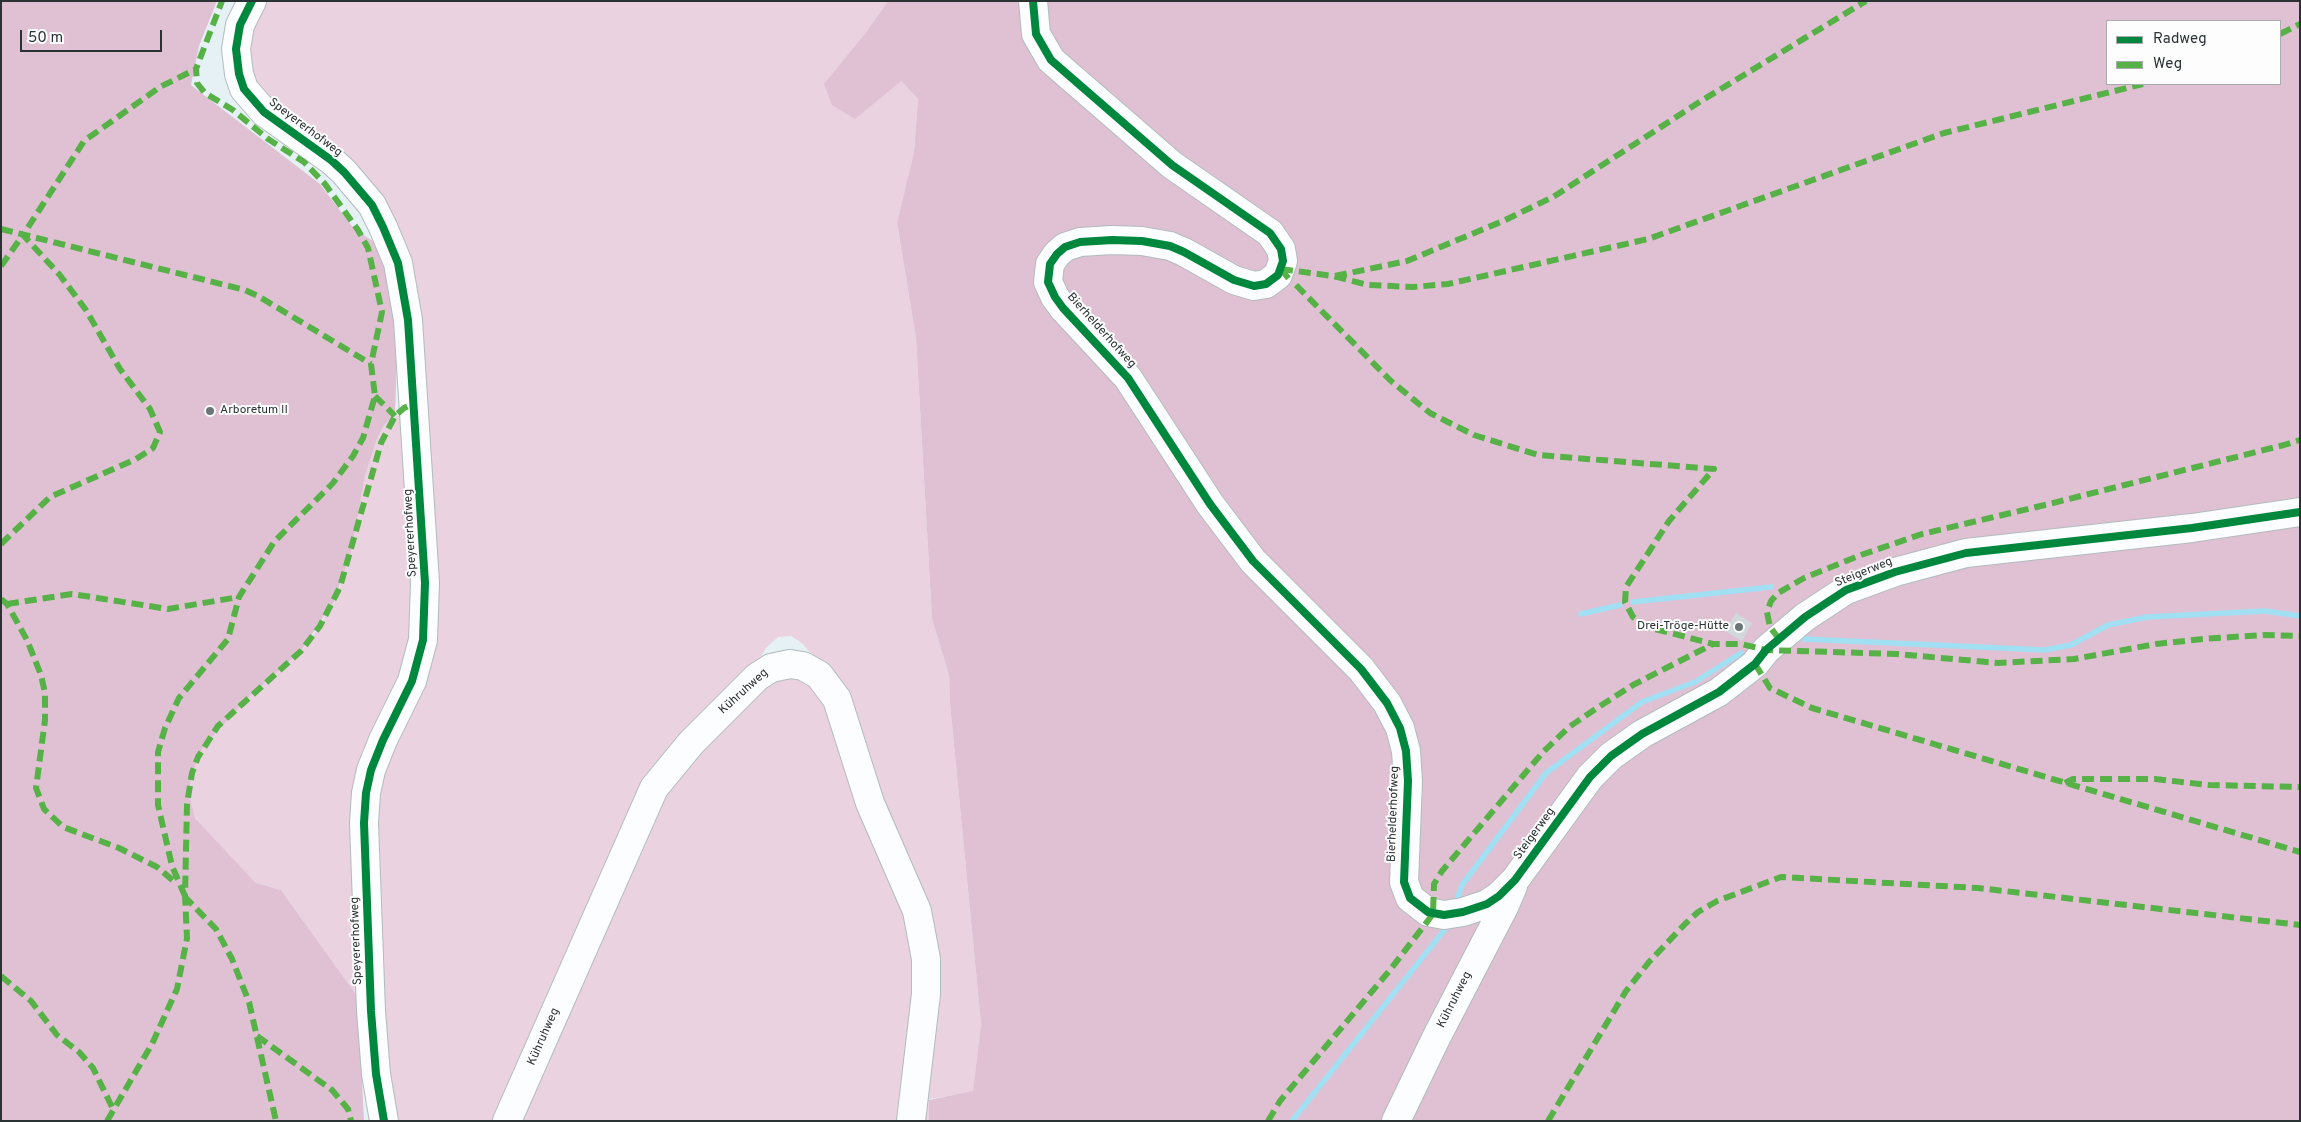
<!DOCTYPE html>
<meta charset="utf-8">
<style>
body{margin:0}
#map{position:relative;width:2301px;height:1122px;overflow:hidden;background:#e6f1f5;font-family:Overpass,sans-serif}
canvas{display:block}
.frame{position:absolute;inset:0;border:2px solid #2a3234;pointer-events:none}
.legend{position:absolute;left:2106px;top:20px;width:175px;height:65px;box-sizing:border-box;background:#fdfdfd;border:1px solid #a9acad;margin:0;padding:6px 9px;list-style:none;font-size:15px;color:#2a3234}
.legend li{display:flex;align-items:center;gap:10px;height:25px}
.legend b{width:25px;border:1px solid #a9acad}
.scale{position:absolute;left:20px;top:30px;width:142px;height:22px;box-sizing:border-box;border:2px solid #2a3234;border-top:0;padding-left:6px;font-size:15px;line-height:18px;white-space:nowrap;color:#2a3234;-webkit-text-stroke:4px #fdfdfd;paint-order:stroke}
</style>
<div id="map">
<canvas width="2301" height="1122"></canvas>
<div class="frame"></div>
<ul class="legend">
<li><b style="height:6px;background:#00873e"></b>Radweg</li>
<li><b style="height:6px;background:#56b246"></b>Weg</li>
</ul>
<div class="scale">50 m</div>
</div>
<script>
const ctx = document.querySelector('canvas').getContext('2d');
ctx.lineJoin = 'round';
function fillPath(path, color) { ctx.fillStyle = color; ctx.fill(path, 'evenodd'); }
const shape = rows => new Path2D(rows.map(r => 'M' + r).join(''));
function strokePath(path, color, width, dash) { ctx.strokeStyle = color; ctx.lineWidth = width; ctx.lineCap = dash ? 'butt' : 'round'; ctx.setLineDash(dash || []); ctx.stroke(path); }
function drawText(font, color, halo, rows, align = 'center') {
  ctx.font = font + ' Overpass,sans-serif'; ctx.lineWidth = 4; ctx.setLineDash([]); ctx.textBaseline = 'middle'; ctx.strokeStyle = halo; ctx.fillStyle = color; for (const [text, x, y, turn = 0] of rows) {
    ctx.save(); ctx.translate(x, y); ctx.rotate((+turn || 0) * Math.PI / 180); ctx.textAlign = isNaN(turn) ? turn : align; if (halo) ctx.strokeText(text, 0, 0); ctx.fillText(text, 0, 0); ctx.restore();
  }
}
fillPath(shape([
 [261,1,888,1,864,35,901,81,918,99,914,152,897,224,916,338,932,619,949,675,950,703,981,1024,973,1092,929,1099,929,1121,919,1121,937,973,816,660,803,644,791,636,778,637,766,648,755,666,679,743,496,1121,394,1121,358,997,281,890,256,883,195,818,189,793,192,773,198,757,203,747,251,695,301,651,320,626,340,587,365,476,377,439,384,425,422,398,393,232,265,104,245,55],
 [781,676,796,677,814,685,827,697,903,899,918,961,902,1121,517,1121,651,809,750,695]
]), '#ead2e1');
fillPath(shape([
 [1,1,217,1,199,46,191,85,320,184,354,229,376,243,392,291,397,353,395,416,384,425,377,439,365,476,351,552,334,601,301,651,251,695,203,747,192,773,189,793,195,818,256,883,281,890,358,997,364,1121,1,1121],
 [888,1,1022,1,1044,7,1047,1,2300,1,2300,1121,929,1121,929,1100,973,1091,981,1024,950,703,949,675,932,619,916,338,897,223,914,152,918,99,901,81,855,119,832,105,824,84,864,35],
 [2107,21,2280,21,2280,84,2107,84]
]), '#e0c1d4');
strokePath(shape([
 [1633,602,1771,587],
 [1581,614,1620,605],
 [1804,639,2045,650,2071,645,2108,625,2147,617,2265,611,2300,616],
 [1456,902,1462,885,1546,773,1642,702,1695,682,1741,653],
 [1292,1121,1446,928]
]), '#a1dff2', 5.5);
fillPath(shape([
 [1736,613,1752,623,1742,641,1725,631]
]), '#d0d8dc');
const minor = shape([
 [252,1,240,25,236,49,239,74,244,89,264,112,331,160,344,172,372,205,383,227,398,263,408,320,425,583,423,640,412,681,383,740,371,770,366,793,364,823,371,1011,376,1074,384,1121],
 [1033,1,1036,34,1051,60,1172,165,1270,233,1281,249,1283,261,1278,275,1266,284,1254,286,1234,280,1184,252,1170,246,1142,241,1112,240,1080,242,1065,247,1057,254,1050,264,1048,282,1055,297,1063,308,1128,378,1210,504,1253,561,1361,669,1387,703,1400,728,1406,751,1408,781,1404,882,1410,898,1428,912,1444,915,1463,912,1487,904,1499,896,1515,880,1590,777,1611,756,1642,734,1719,692,1755,664,1766,650,1805,617,1846,590,1895,572,1966,553,2192,528,2300,512],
 [507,1121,654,788,691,743,757,677,771,668,790,664,803,666,819,675,837,699,870,803,917,911,926,959,926,994,911,1121],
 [1396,1121,1437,1036,1505,905,1513,886]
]);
strokePath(minor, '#b2bbbd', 30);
strokePath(minor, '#fbfdfe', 28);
strokePath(shape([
 [2280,34,2300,24],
 [1,229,245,290,258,296,371,364],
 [1,266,23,235],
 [1281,269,1333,276,1368,285,1413,287,1448,284,1648,239,1944,133,2143,84],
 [1281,269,1289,279],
 [1335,276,1407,261,1503,221,1553,197,1701,101,1866,1],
 [1296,285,1391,381,1430,413,1474,435,1538,455,1714,469,1669,521,1626,587,1625,602,1633,617,1647,627,1713,644,1741,644,1766,650,1897,654,1998,663,2074,659,2156,644,2203,639,2263,635,2300,636],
 [375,396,395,416],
 [1,544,50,497,136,459,153,448,160,432,150,409,120,369,86,310,59,274,23,235,84,141,160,87,196,69],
 [1,599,7,604,27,640,41,675,45,693,45,720,36,788,44,809,63,827,119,848,157,867,176,883],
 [7,604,72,594,168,609,239,597],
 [1779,639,1770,627,1767,612,1771,601,1778,593,1804,578,1861,555,1922,534,2049,504,2284,445,2300,440],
 [1755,664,1770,688,1812,708,2300,852],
 [2065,783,2073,779,2155,779,2209,785,2300,787],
 [184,896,216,929,232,959,249,1002,276,1121],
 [185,896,172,866,158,805,158,752,165,728,179,698,228,639,239,597,274,542,333,483,353,456,363,438,375,396,371,364,382,312,368,248,358,230,325,184,304,162,268,139,233,110,205,93,197,83,196,69,222,1],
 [1,976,31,1001,57,1035,79,1052,93,1068,113,1109],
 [257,1036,332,1090,348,1109,351,1121],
 [107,1121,152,1044,177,989,187,938,185,896,187,804,192,773,198,757,218,726,301,651,320,626,340,587,381,443,395,416,404,408,415,403],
 [1268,1121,1280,1101,1390,970,1433,914,1434,884,1442,871,1543,752,1569,727,1600,706,1633,685,1713,644],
 [1548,1121,1626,991,1649,962,1685,924,1698,912,1717,901,1781,877,1978,888,2300,925]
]), '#56b246', 6, [12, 6]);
strokePath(shape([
 [252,1,240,25,236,49,239,74,244,89,264,112,331,160,344,172,372,205,383,227,398,263,408,320,425,583,423,640,412,681,383,740,371,770,366,793,364,823,371,1011,376,1074,384,1121],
 [1033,1,1036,34,1051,60,1172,165,1270,233,1281,249,1283,261,1278,275,1266,284,1254,286,1234,280,1184,252,1170,246,1142,241,1112,240,1080,242,1065,247,1057,254,1050,264,1048,282,1055,297,1063,308,1128,378,1210,504,1253,561,1361,669,1387,703,1400,728,1406,751,1408,781,1404,882,1410,898,1428,912,1444,915,1463,912,1487,904,1499,896,1515,880,1590,777,1611,756,1642,734,1719,692,1755,664,1766,650,1805,617,1846,590,1895,572,1966,553,2192,528,2300,512]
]), '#00873e', 8);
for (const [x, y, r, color] of [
 [210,411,5,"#6c7578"],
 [1739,627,5,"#6c7578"]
]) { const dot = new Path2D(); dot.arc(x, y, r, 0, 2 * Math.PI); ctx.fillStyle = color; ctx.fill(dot); strokePath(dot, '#fdfdfd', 2); }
drawText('12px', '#2a3234', '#fdfdfd', [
 ["Speyererhofweg",305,128,37],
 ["Bierhelderhofweg",1101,331,48],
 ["Speyererhofweg",411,533,-93],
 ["Steigerweg",1864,573,-22],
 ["Kühruhweg",744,692,-42],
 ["Bierhelderhofweg",1394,814,-88],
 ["Steigerweg",1535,834,-54],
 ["Speyererhofweg",357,941,-92],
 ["Kühruhweg",1455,1000,-63],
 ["Kühruhweg",544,1037,-66]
]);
drawText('12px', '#2a3234', '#fdfdfd', [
 ["Arboretum II",220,411],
 ["Drei-Tröge-Hütte",1729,627,"right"]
], 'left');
</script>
